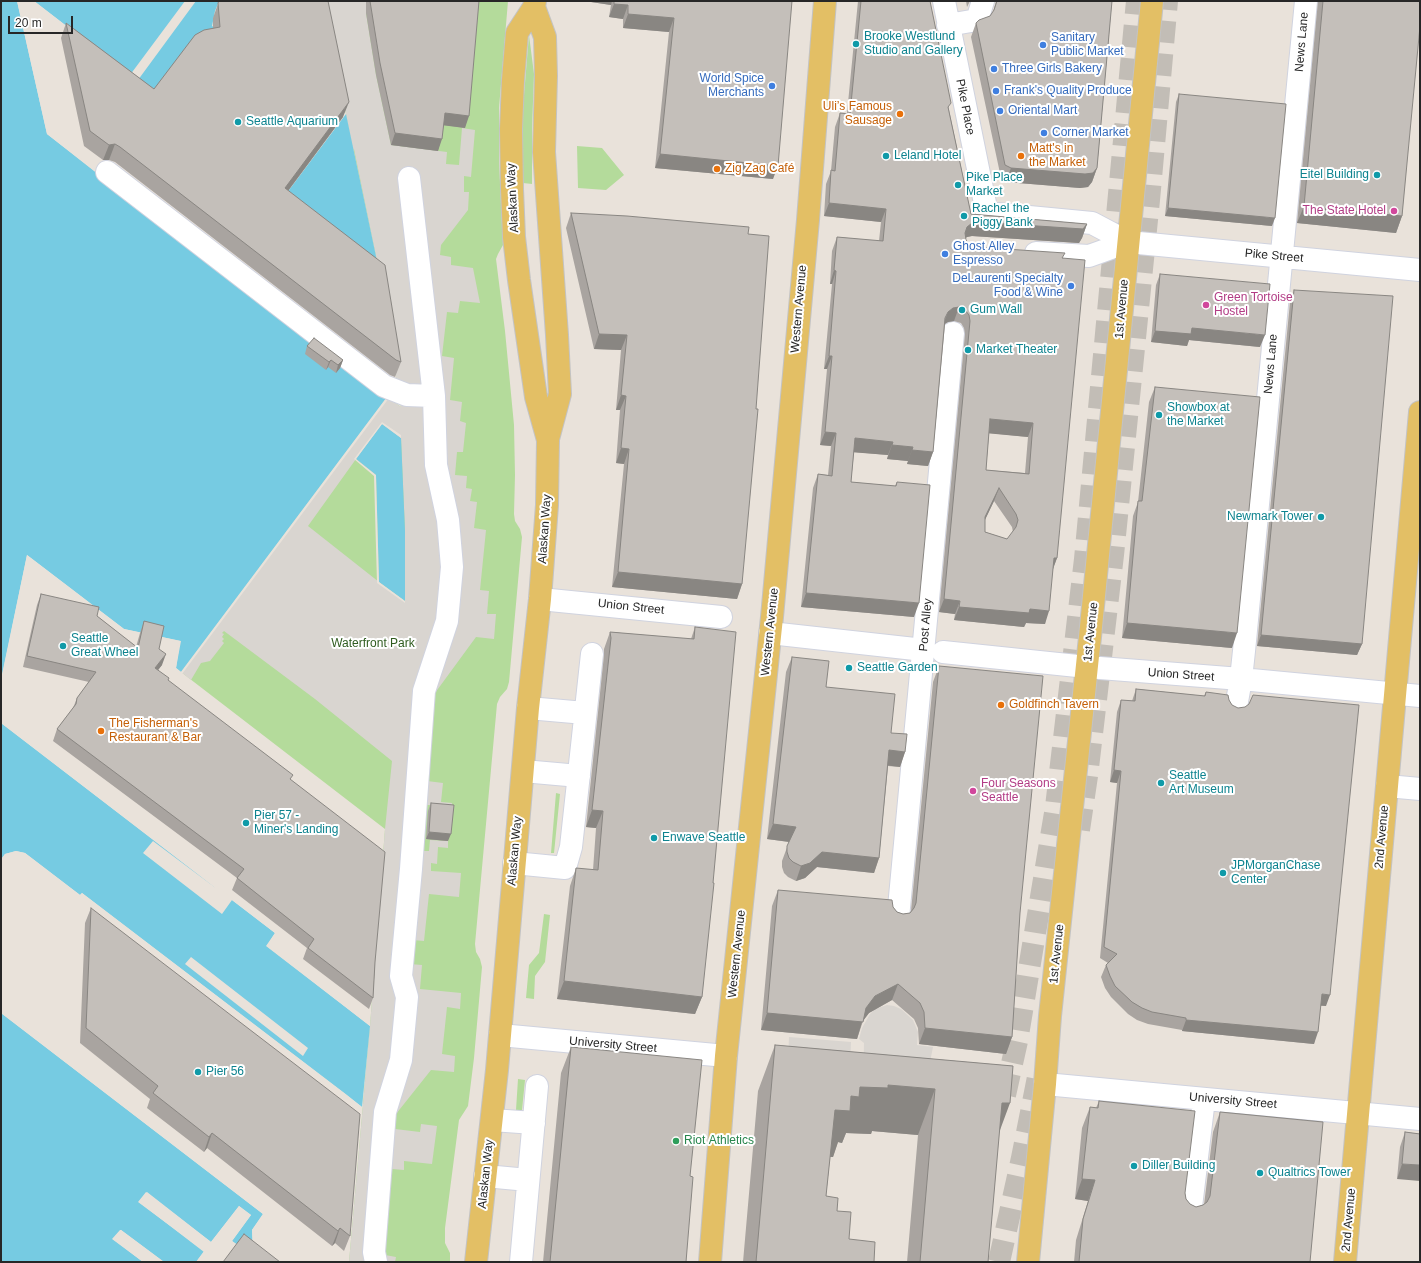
<!DOCTYPE html>
<meta charset="utf-8">
<style>
body{margin:0}
#map{position:relative;width:1421px;height:1263px;overflow:hidden;background:#e9e2da;font-family:Helvetica,sans-serif}
canvas{display:block}
.frame{position:absolute;inset:0;border:2px solid #272727;pointer-events:none}
.scale{position:absolute;left:8px;top:16px;width:65px;height:18px;box-sizing:border-box;border:2px solid #272727;border-top:0;padding-left:5px;font-size:12px;line-height:14px;white-space:nowrap;color:#272727;-webkit-text-stroke:3px #fff;paint-order:stroke}
</style>
<div id="map">
<canvas width="1421" height="1263"></canvas>
<div class="frame"></div>
<div class="scale">20 m</div>
</div>
<script>
const ctx = document.querySelector('canvas').getContext('2d');
ctx.lineJoin = 'round';
function fillPath(path, color) { ctx.fillStyle = color; ctx.fill(path, 'evenodd'); }
const shape = rows => new Path2D(rows.map(r => 'M' + r).join(''));
function strokePath(path, color, width, dash) { ctx.strokeStyle = color; ctx.lineWidth = width; ctx.lineCap = dash ? 'butt' : 'round'; ctx.setLineDash(dash || []); ctx.stroke(path); }
function drawText(font, color, halo, rows, align = 'center') {
  ctx.font = font + ' Helvetica,sans-serif'; ctx.lineWidth = 4; ctx.setLineDash([]); ctx.textBaseline = 'middle'; ctx.strokeStyle = halo; ctx.fillStyle = color; for (const [text, x, y, turn = 0] of rows) {
    ctx.save(); ctx.translate(x, y); ctx.rotate((+turn || 0) * Math.PI / 180); ctx.textAlign = isNaN(turn) ? turn : align; if (halo) ctx.strokeText(text, 0, 0); ctx.fillText(text, 0, 0); ctx.restore();
  }
}
fillPath(shape([
 [324,1,508,1,499,108,499,162,503,245,498,254,496,259,505,331,514,425,515,475,514,514,515,521,520,529,522,537,509,682,507,689,500,697,497,704,475,944,476,952,480,959,482,967,474,1058,468,1106,459,1120,445,1228,445,1243,450,1253,450,1262,349,1262,370,1026,385,829,181,672,387,397,401,407,377,261,346,114],
 [529,35,534,74,532,129,532,184,523,183,523,107],
 [577,146,602,148,624,175,606,190,578,188],
 [556,793,560,794,554,853,551,853],
 [544,914,550,915,545,962,535,976,534,999,526,998,529,965,539,953],
 [518,1079,525,1080,522,1110,516,1110]
]), '#b4db9b');
fillPath(shape([
 [324,1,366,1,366,13,376,75,391,145,447,152,446,164,459,165,462,128,475,130,471,177,464,176,464,192,469,192,468,210,441,245,440,255,451,257,451,265,473,268,480,303,460,301,458,313,447,312,442,356,454,358,450,400,462,402,460,421,466,423,463,452,457,452,455,475,467,476,466,488,472,489,470,501,477,502,474,528,486,530,480,590,489,591,487,614,496,614,494,639,476,637,435,693,427,781,443,783,441,802,452,803,451,813,433,805,424,805,421,851,429,851,430,840,448,841,448,848,438,847,437,864,431,863,431,871,461,873,459,897,429,894,424,941,413,940,410,964,422,965,420,989,461,993,460,1009,447,1007,442,1054,455,1056,454,1072,431,1070,396,1114,395,1129,420,1132,421,1124,437,1126,432,1164,404,1161,404,1170,392,1169,385,1255,396,1257,395,1262,349,1262,370,1026,385,829,392,761,315,699,224,631,222,633,224,634,222,637,224,639,222,641,224,643,210,661,201,663,191,680,181,672,387,397,401,407,377,261,354,149,353,149,346,114],
 [401,438,405,531,405,601,379,582,308,526,356,459],
 [887,1005,894,1006,901,1009,913,1020,918,1032,917,1045,933,1047,928,1072,863,1091,864,1043,859,1039,862,1028,870,1014,875,1009],
 [789,1037,851,1042,849,1089,787,1084]
]), '#d9d5d0');
fillPath(shape([
 [1,1,17,1,47,134,387,397,181,672,176,668,180,641,124,629,27,555,1,679],
 [34,1,219,1,215,28,156,95],
 [346,114,377,261,286,194],
 [382,424,401,438,405,531,405,601,379,582,376,475,356,459],
 [1,723,275,933,267,946,370,1026,362,1107,82,893,80,895,25,853,16,851,5,854,1,859],
 [1,1013,263,1214,252,1230,254,1257,232,1241,251,1215,239,1206,211,1242,147,1192,139,1202,204,1252,196,1262,164,1262,121,1230,113,1239,143,1262,96,1262,94,1261,93,1262,1,1262]
]), '#76cbe2');
fillPath(shape([
 [17,1,19,1,48,133,389,398,182,674,174,668,178,643,123,630,28,558,3,679,1,681,27,555,124,629,181,641,176,668,181,672,387,397,207,260,47,134],
 [32,1,34,1,130,75,185,1,196,1,138,80,156,95,190,51,195,46,202,44,210,46,218,52,221,61,229,59,228,53,222,45,217,29,212,26,215,11,219,1,221,1,216,11,214,25,219,28,223,44,229,52,231,60,221,63,216,53,209,48,202,46,196,48,191,52,156,97],
 [382,422,401,435,401,438,382,424,356,459,376,475,379,582,405,601,405,603,377,583,374,476,354,459],
 [1,721,276,932,277,934,269,945,370,1024,370,1026,266,946,275,933,232,900,222,914,143,853,153,841,217,889,1,723],
 [16,851,25,853,80,895,82,893,347,1095,362,1107,362,1109,83,895,79,897,24,855,16,853,6,855,1,861,5,854],
 [191,957,308,1048,303,1056,185,964],
 [1,1011,265,1212,265,1215,254,1231,256,1256,252,1258,230,1242,249,1215,239,1209,213,1243,211,1244,147,1194,141,1202,206,1250,206,1253,198,1262,196,1262,204,1251,138,1202,146,1192,211,1242,239,1206,251,1215,232,1241,253,1256,252,1230,263,1214,1,1013],
 [120,1230,121,1230,164,1262,161,1262,121,1232,115,1239,145,1262,143,1262,112,1239]
]), '#e9e2da');
strokePath(shape([
 [1079,830,1087,776,1113,555,1149,200,1167,1],
 [1005,1095,1017,1041,1056,807,1085,559,1137,1],
 [999,1262,1022,1158,1038,1077]
]), '#c2bdb6', 22, [22, 11]);
const minor = shape([
 [944,1,987,213,1092,223,1128,242,1420,270],
 [948,25,977,20,983,1],
 [107,172,384,386,407,395,434,396],
 [1036,253,1089,256,1128,242],
 [540,599,721,617],
 [770,633,924,650],
 [943,652,1087,667,1241,679,1420,696],
 [1236,707,1241,679,1244,651,1306,1],
 [528,708,585,713],
 [523,771,579,776],
 [1387,786,1420,789],
 [514,863,565,868,571,847,592,654],
 [898,918,953,333],
 [500,1035,726,1056],
 [1045,1084,1420,1119],
 [492,1120,534,1123],
 [485,1176,528,1180],
 [1190,1215,1204,1099],
 [376,1262,374,1252,385,1112,401,1060,407,997,401,976,411,869,424,691,447,621,452,567,448,520,436,465,434,396,409,178],
 [521,1262,537,1086]
]);
const major = shape([
 [535,1,534,7,545,37,546,76,544,152,557,335,560,394,548,439],
 [476,1262,497,1070,528,708,540,599,547,505,548,440,536,397,519,280,514,237,512,189,511,129,513,80,517,33,534,7],
 [710,1262,726,1056,772,617,808,220,825,1],
 [1028,1262,1045,1084,1050,1016,1090,637,1152,1],
 [1345,1262,1420,412]
]);
strokePath(minor, '#d0d3df', 24);
strokePath(major, '#c3c3c3', 24);
strokePath(minor, '#fff', 22);
strokePath(major, '#e3bf65', 22);
fillPath(shape([
 [219,1,343,117,288,191,401,362,395,377,390,375,115,162,109,160,103,160,84,146,61,38,66,23,154,89,213,28,213,18],
 [366,1,479,1,465,128,444,125,438,151,391,145,376,75,366,13],
 [591,1,792,1,773,179,655,168,669,32,623,28,623,19,609,17,611,5,591,2],
 [858,1,930,1,949,110,971,214,1087,224,1082,238,1079,243,972,236,967,237,965,238,966,240,970,245,976,247,1064,258,1057,558,1053,568,1045,624,1026,623,1024,627,954,620,955,614,939,612,965,334,964,328,961,323,954,321,948,322,945,324,933,452,928,466,907,464,908,461,887,459,888,455,854,452,851,482,895,486,897,482,914,617,801,607,813,488,818,474,828,475,831,446,820,445,827,369,824,369,832,284,830,284,832,251,837,237,879,241,881,222,824,216,826,184,831,171,835,127,840,113,847,113],
 [989,433,1028,437,1025,473,986,470],
 [994,501,1012,527,1013,532,1007,539,985,532,985,520],
 [966,1,970,1,967,7],
 [996,1,1112,1,1097,168,1092,182,1088,187,1080,188,1006,182,1001,178,971,37,976,23,990,16,993,12],
 [1318,1,1420,1,1402,216,1396,233,1297,223],
 [1179,94,1272,226,1165,216,1176,102],
 [571,213,748,234,742,584,737,599,612,587,624,464,616,463,620,410,616,410,621,350,594,349,566,228],
 [1160,274,1260,347,1189,340,1187,346,1151,342,1156,285],
 [1294,290,1362,644,1357,655,1257,646,1290,302],
 [307,346,343,360,340,368,336,373,328,367,326,370,305,354],
 [1155,387,1232,648,1122,638,1133,516,1138,502,1149,402],
 [41,594,97,616,136,647,140,633,144,621,159,649,162,665,158,670,168,681,291,780,375,962,373,998,369,1009,303,959,307,948,232,890,237,878,53,741,57,729,73,708,77,698,89,682,23,667,37,605],
 [695,627,702,997,695,1014,557,999,570,886,576,868,593,870,596,828,586,827,604,655,604,649,610,632,691,639],
 [792,657,826,687,891,733,905,752,900,767,888,766,879,858,874,873,817,867,805,878,796,881,788,877,784,873,782,867,782,861,789,842,767,839,786,672],
 [939,666,1020,913,1012,1037,1006,1054,919,1044,918,1028,914,1019,892,1000,869,1013,863,1021,857,1039,761,1030,772,906,778,890,893,907,897,912,903,914,910,913,911,911,933,682],
 [1136,689,1204,696,1206,692,1229,700,1326,1006,1321,1006,1314,1044,1182,1031,1182,1030,1148,1024,1137,1020,1128,1014,1111,997,1105,988,1101,977,1106,965,1108,963,1100,958,1117,783,1110,782,1117,712,1121,700,1132,701],
 [431,803,448,841,426,839,428,811],
 [91,908,350,1236,344,1251,335,1243,332,1246,207,1148,204,1152,147,1108,150,1099,80,1043,85,923],
 [775,1045,1013,1066,999,1133,988,1262,907,1262,918,1135,872,1131,871,1134,846,1133,842,1143,838,1142,833,1157,830,1157,826,1196,837,1211,849,1239,874,1262,743,1262,758,1091],
 [571,1047,690,1176,686,1262,543,1262,561,1073],
 [1099,1101,1185,1193,1186,1199,1190,1204,1196,1207,1203,1205,1204,1205,1213,1132,1220,1112,1310,1262,1074,1262,1076,1240,1088,1201,1075,1199,1082,1128,1090,1107,1096,1108],
 [1405,1132,1420,1134,1397,1179,1400,1147]
]), '#a9a4a0');
fillPath(shape([
 [591,1,612,1,611,5,591,2],
 [614,4,628,5,623,19,609,17],
 [628,14,674,18,669,32,623,28],
 [349,102,343,117,279,203,285,188],
 [445,113,469,116,465,128,441,125],
 [395,133,442,139,438,151,391,145],
 [115,144,109,160,103,160,109,145],
 [660,154,778,166,773,179,655,168],
 [1011,168,1097,168,1092,182,1088,187,1080,188,1006,182],
 [829,203,886,209,881,222,824,216],
 [1304,206,1402,216,1396,233,1297,223],
 [1168,208,1275,218,1272,226,1165,216],
 [977,222,1087,224,1082,238,1079,243,972,236,967,237,962,241,967,227,972,223],
 [834,270,836,271,832,284,830,284],
 [959,307,954,321,948,322,943,325,948,312,953,308],
 [1192,328,1265,335,1260,347,1189,340,1187,346,1151,342,1155,331],
 [599,334,627,335,621,350,594,349],
 [829,356,832,356,827,369,824,369],
 [331,360,328,367,326,370,329,362],
 [343,360,340,368,336,373,338,365],
 [621,395,626,396,620,410,616,410],
 [990,419,1033,423,1028,437,985,433],
 [825,432,836,433,831,446,820,445],
 [855,438,893,442,888,455,850,452],
 [892,445,913,447,908,461,887,459],
 [621,448,629,449,624,464,616,463],
 [912,450,933,452,928,466,907,464],
 [999,488,994,501,980,530,985,517],
 [1054,558,1057,558,1052,572],
 [618,572,742,584,737,599,612,587],
 [806,593,919,603,914,617,801,607],
 [944,599,960,601,955,614,939,612],
 [959,607,1030,609,1049,611,1045,624,1026,623,1024,627,954,620],
 [1127,623,1237,633,1232,648,1122,638],
 [1261,635,1362,644,1357,655,1257,646],
 [166,654,162,665,151,679,155,668],
 [889,750,905,752,900,767,884,765],
 [1114,770,1121,771,1117,783,1110,782],
 [592,810,603,811,596,828,586,827],
 [773,824,796,827,790,842,767,839],
 [429,832,451,834,448,841,426,839],
 [822,852,879,858,874,873,817,867,805,878,796,881,801,866],
 [564,981,702,997,695,1014,557,999],
 [898,984,892,1000,869,1013,862,1022,857,1039,761,1030,767,1013,866,1008,875,996],
 [1322,994,1330,995,1326,1006,1318,1005],
 [1186,1020,1318,1032,1314,1044,1182,1031],
 [925,1028,1012,1037,1006,1054,919,1044],
 [888,1085,935,1089,918,1135,872,1131,871,1134,846,1133,842,1143,838,1142,833,1157,818,1156,835,1110,851,1096,860,1087],
 [1002,1103,1010,1103,993,1149],
 [212,1133,207,1148,204,1152,209,1137],
 [1402,1164,1420,1165,1420,1181,1397,1179],
 [1082,1179,1095,1180,1088,1201,1075,1199],
 [340,1228,335,1243,332,1246,338,1231]
]), '#898682');
const building = shape([
 [219,1,328,1,349,102,285,188,385,265,401,362,396,360,120,147,115,144,109,145,90,131,66,23,154,89,195,35,204,30,220,27,218,3,219,1],
 [370,1,479,1,469,116,445,113,442,139,395,133,380,63,370,1],
 [614,1,792,1,778,166,660,154,674,18,628,14,628,5,614,4,614,1],
 [861,1,930,1,951,103,948,107,971,214,1087,224,1083,229,977,222,972,223,967,227,965,233,966,240,970,245,976,247,1065,253,1062,258,1085,260,1057,558,1054,558,1049,611,1030,609,1029,613,959,607,960,601,944,599,970,321,969,315,965,310,959,307,953,308,948,312,945,318,933,452,912,450,913,447,892,445,893,442,855,438,851,482,896,486,897,482,930,485,919,603,806,593,818,474,832,476,836,433,825,432,832,356,829,356,836,271,834,270,837,237,883,241,886,209,829,203,831,170,835,171,840,113,850,114,861,1],
 [990,419,1033,423,1029,474,986,470,990,419],
 [999,488,1016,514,1018,520,1016,527,1007,539,985,532,985,517,999,488],
 [997,1,1112,1,1097,168,1093,173,1085,174,1011,168,1005,165,976,23,979,20,990,16,994,10,997,1],
 [1323,1,1420,1,1420,26,1402,216,1304,206,1323,1],
 [1179,94,1286,104,1275,218,1168,208,1179,94],
 [571,213,627,216,749,227,748,234,769,236,756,409,758,409,742,584,618,572,629,449,621,448,626,396,621,395,627,335,599,334,571,213],
 [1160,274,1270,284,1265,335,1192,328,1191,334,1155,331,1160,274],
 [1294,290,1393,296,1362,644,1261,635,1294,290],
 [314,338,343,360,338,365,331,360,329,362,307,346,314,338],
 [1155,387,1260,397,1237,633,1127,623,1138,501,1142,501,1155,387],
 [41,594,99,607,97,616,138,648,144,621,164,626,159,649,166,654,155,668,169,678,168,680,293,775,290,779,385,852,375,962,373,998,308,948,314,939,237,878,244,869,57,729,76,704,77,698,96,672,27,656,41,594],
 [695,627,736,632,713,883,714,883,702,997,564,981,576,868,598,870,603,811,592,810,611,638,610,632,694,639,695,627],
 [792,657,829,661,826,687,895,694,891,733,907,734,905,752,889,750,879,858,822,852,810,863,801,866,793,862,789,858,787,852,787,846,796,827,773,824,792,657],
 [939,666,1043,676,1020,913,1012,1037,925,1028,924,1012,920,1003,898,984,875,996,866,1008,863,1022,767,1013,778,890,892,900,893,907,897,912,903,914,910,913,914,908,916,903,939,666],
 [1136,689,1205,696,1206,692,1228,695,1229,700,1232,705,1238,708,1245,707,1249,704,1253,695,1359,705,1330,995,1322,994,1318,1032,1186,1020,1186,1018,1152,1012,1142,1008,1132,1002,1115,986,1110,976,1106,965,1117,954,1104,947,1121,771,1114,770,1121,700,1135,701,1136,689],
 [431,803,454,805,451,834,429,832,431,803],
 [91,908,360,1114,350,1236,340,1228,338,1231,212,1133,209,1137,153,1093,158,1086,86,1028,91,908],
 [775,1045,1013,1066,1010,1103,1002,1103,988,1262,920,1262,935,1089,888,1085,888,1088,860,1087,859,1097,851,1096,850,1111,835,1110,826,1196,838,1198,837,1211,851,1212,849,1239,875,1242,874,1262,756,1262,775,1045],
 [571,1047,702,1060,690,1176,693,1177,686,1262,550,1262,571,1047],
 [1099,1101,1195,1111,1185,1193,1186,1199,1190,1204,1196,1207,1203,1205,1207,1202,1210,1196,1220,1112,1323,1122,1310,1262,1079,1262,1083,1219,1095,1180,1082,1179,1090,1107,1098,1108,1099,1101],
 [1405,1132,1420,1134,1420,1165,1402,1164,1405,1132],
 [244,1234,280,1262,223,1262,244,1234]
]);
fillPath(building, '#c4bfba');
strokePath(building, '#898682', 1);
for (const [x, y, r, color] of [
 [856,44,4,"#0f9aa8"],
 [1043,45,4,"#3f7fe0"],
 [994,69,4,"#3f7fe0"],
 [772,86,4,"#3f7fe0"],
 [996,91,4,"#3f7fe0"],
 [1000,111,4,"#3f7fe0"],
 [900,114,4,"#e8710a"],
 [238,122,4,"#0f9aa8"],
 [1044,133,4,"#3f7fe0"],
 [886,156,4,"#0f9aa8"],
 [1021,156,4,"#e8710a"],
 [717,169,4,"#e8710a"],
 [1377,175,4,"#0f9aa8"],
 [958,185,4,"#0f9aa8"],
 [1394,211,4,"#d1479c"],
 [964,216,4,"#0f9aa8"],
 [945,254,4,"#3f7fe0"],
 [1071,286,4,"#3f7fe0"],
 [1206,305,4,"#d1479c"],
 [962,310,4,"#0f9aa8"],
 [968,350,4,"#0f9aa8"],
 [1159,415,4,"#0f9aa8"],
 [1321,517,4,"#0f9aa8"],
 [63,646,4,"#0f9aa8"],
 [849,668,4,"#0f9aa8"],
 [1001,705,4,"#e8710a"],
 [101,731,4,"#e8710a"],
 [1161,783,4,"#0f9aa8"],
 [973,791,4,"#d1479c"],
 [246,823,4,"#0f9aa8"],
 [654,838,4,"#0f9aa8"],
 [1223,873,4,"#0f9aa8"],
 [198,1072,4,"#0f9aa8"],
 [676,1141,4,"#2e9e5b"],
 [1134,1166,4,"#0f9aa8"],
 [1260,1173,4,"#0f9aa8"]
]) { const dot = new Path2D(); dot.arc(x, y, r, 0, 2 * Math.PI); ctx.fillStyle = color; ctx.fill(dot); strokePath(dot, '#fff', 1.5); }
drawText('12px', '#0d838f', '#fff', [
 ["Brooke Westlund",864,37],
 ["Studio and Gallery",864,51],
 ["Seattle Aquarium",246,122],
 ["Leland Hotel",894,156],
 ["Eitel Building",1369,175,"right"],
 ["Pike Place",966,178],
 ["Market",966,192],
 ["Rachel the",972,209],
 ["Piggy Bank",972,223],
 ["Gum Wall",970,310],
 ["Market Theater",976,350],
 ["Showbox at",1167,408],
 ["the Market",1167,422],
 ["Newmark Tower",1313,517,"right"],
 ["Seattle",71,639],
 ["Great Wheel",71,653],
 ["Seattle Garden",857,668],
 ["Seattle",1169,776],
 ["Art Museum",1169,790],
 ["Pier 57 -",254,816],
 ["Miner's Landing",254,830],
 ["Enwave Seattle",662,838],
 ["JPMorganChase",1231,866],
 ["Center",1231,880],
 ["Pier 56",206,1072],
 ["Diller Building",1142,1166],
 ["Qualtrics Tower",1268,1173]
], 'left');
drawText('12px', '#366cbe', '#fff', [
 ["Sanitary",1051,38],
 ["Public Market",1051,52],
 ["Three Girls Bakery",1002,69],
 ["World Spice",764,79,"right"],
 ["Merchants",764,93,"right"],
 ["Frank's Quality Produce",1004,91],
 ["Oriental Mart",1008,111],
 ["Corner Market",1052,133],
 ["Ghost Alley",953,247],
 ["Espresso",953,261],
 ["DeLaurenti Specialty",1063,279,"right"],
 ["Food & Wine",1063,293,"right"]
], 'left');
drawText('12px', '#272727', '#fff', [
 ["News Lane",1302,42,-85],
 ["Pike Place",965,107,79],
 ["Alaskan Way",513,198,-93],
 ["Pike Street",1274,256,5],
 ["Western Avenue",799,309,-85],
 ["1st Avenue",1122,309,-85],
 ["News Lane",1271,364,-85],
 ["Alaskan Way",545,529,-86],
 ["Union Street",631,607,6],
 ["Post Alley",926,625,-85],
 ["Western Avenue",770,632,-84],
 ["1st Avenue",1091,632,-84],
 ["Union Street",1181,675,4],
 ["2nd Avenue",1382,837,-85],
 ["Alaskan Way",515,851,-85],
 ["Western Avenue",737,954,-84],
 ["1st Avenue",1057,954,-84],
 ["University Street",613,1045,5],
 ["University Street",1233,1101,5],
 ["Alaskan Way",486,1174,-84],
 ["2nd Avenue",1349,1220,-85]
]);
drawText('12px', '#c56008', '#fff', [
 ["Uli’s Famous",892,107,"right"],
 ["Sausage",892,121,"right"],
 ["Matt's in",1029,149],
 ["the Market",1029,163],
 ["Zig Zag Café",725,169],
 ["Goldfinch Tavern",1009,705],
 ["The Fisherman's",109,724],
 ["Restaurant & Bar",109,738]
], 'left');
drawText('12px', '#b23c85', '#fff', [
 ["The State Hotel",1386,211,"right"],
 ["Green Tortoise",1214,298],
 ["Hostel",1214,312],
 ["Four Seasons",981,784],
 ["Seattle",981,798]
], 'left');
drawText('12px', '#2f5c1f', '#fff', [
 ["Waterfront Park",373,644]
]);
drawText('12px', '#27864d', '#fff', [
 ["Riot Athletics",684,1141]
], 'left');
</script>
